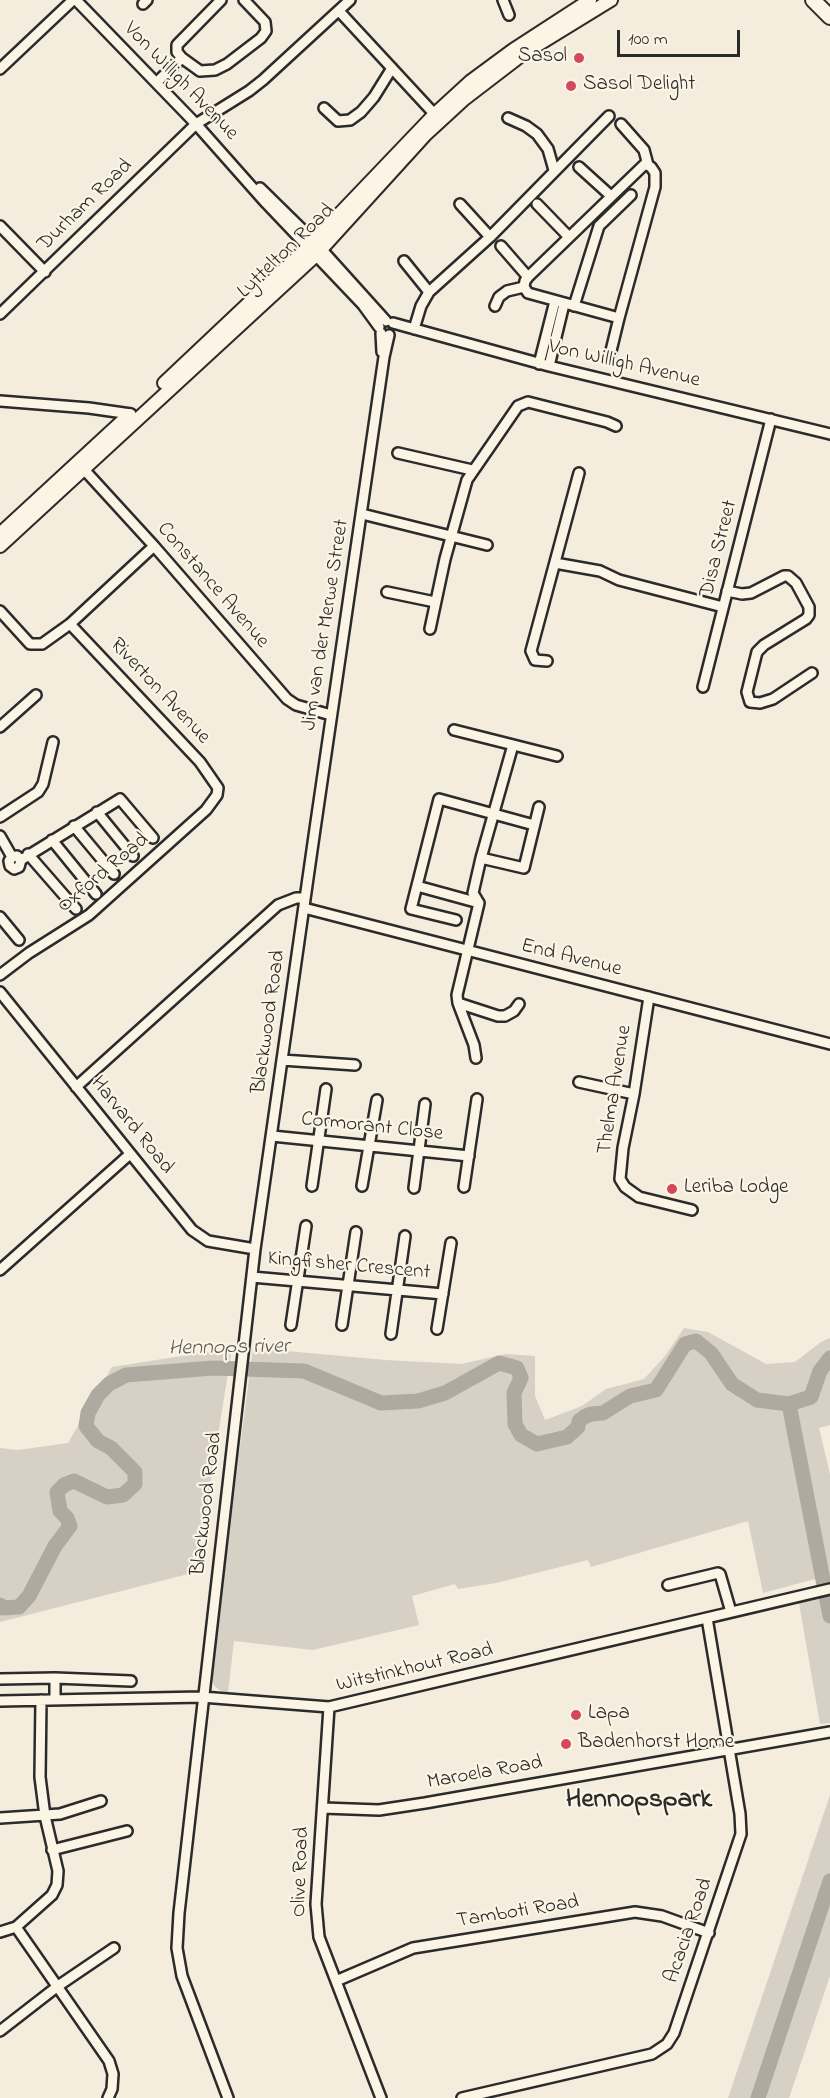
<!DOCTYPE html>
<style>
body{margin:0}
#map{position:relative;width:830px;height:2098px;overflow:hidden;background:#f4edde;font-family:"Indie Flower",sans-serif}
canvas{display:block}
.scale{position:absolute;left:617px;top:30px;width:123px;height:27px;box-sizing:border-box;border:3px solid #2b2b2b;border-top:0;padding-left:8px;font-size:18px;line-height:21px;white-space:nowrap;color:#2b2b2b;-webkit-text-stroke:4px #fcf5e5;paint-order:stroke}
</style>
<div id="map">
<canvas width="830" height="2098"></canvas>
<div class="scale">100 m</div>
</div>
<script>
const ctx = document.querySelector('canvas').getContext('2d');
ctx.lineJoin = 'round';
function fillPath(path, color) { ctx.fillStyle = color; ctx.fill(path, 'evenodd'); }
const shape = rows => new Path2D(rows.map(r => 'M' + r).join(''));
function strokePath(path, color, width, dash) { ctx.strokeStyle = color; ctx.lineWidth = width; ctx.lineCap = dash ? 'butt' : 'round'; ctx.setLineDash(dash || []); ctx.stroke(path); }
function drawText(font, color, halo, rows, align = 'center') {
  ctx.font = font + ' "Indie Flower",sans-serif'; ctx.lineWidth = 4.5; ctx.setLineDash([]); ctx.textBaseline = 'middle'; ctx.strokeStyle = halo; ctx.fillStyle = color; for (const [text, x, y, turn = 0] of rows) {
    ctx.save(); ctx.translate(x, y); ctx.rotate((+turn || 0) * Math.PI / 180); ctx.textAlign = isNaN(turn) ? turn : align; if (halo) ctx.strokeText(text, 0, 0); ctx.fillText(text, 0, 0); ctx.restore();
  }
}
fillPath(shape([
 [684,1328,708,1332,766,1364,795,1362,821,1342,830,1338,830,1425,819,1428,830,1474,830,1575,763,1593,748,1521,591,1567,588,1560,496,1583,458,1589,455,1584,412,1596,419,1625,313,1650,234,1641,228,1693,219,1690,214,1685,212,1679,215,1637,253,1348,386,1360,461,1364,506,1354,535,1356,535,1396,545,1420,582,1406,606,1389,644,1379,665,1356],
 [232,1348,196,1572,0,1622,0,1448,18,1450,68,1443,112,1367],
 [830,1597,830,1723,820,1724,799,1603],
 [830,1795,830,1976,789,2098,728,2098]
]), '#d6d1c4');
strokePath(shape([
 [789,1404,830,1616],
 [0,1605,3,1608,19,1607,29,1596,55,1546,70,1526,67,1518,60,1511,57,1492,64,1485,74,1481,107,1497,123,1495,135,1484,135,1472,111,1448,98,1441,86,1426,88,1413,98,1395,109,1384,126,1375,213,1368,304,1371,381,1403,418,1401,445,1393,499,1363,517,1368,521,1378,514,1393,515,1424,521,1435,537,1444,567,1437,578,1427,579,1421,584,1417,591,1414,603,1413,630,1396,656,1390,685,1344,696,1341,711,1353,732,1384,757,1400,789,1404,811,1397,820,1371,830,1358],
 [758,2098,830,1881]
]), '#afaaa0', 15);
const minor = shape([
 [76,0,196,124,266,203,363,305,379,327],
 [221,0,177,45,177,52,182,58,200,71,215,70,227,64,261,38,266,31,265,22,244,0],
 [503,0,509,15],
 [143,4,147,0],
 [339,11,439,119],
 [0,69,73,0],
 [157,82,182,58],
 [324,108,338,121,350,120,361,112,374,97,392,68],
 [508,118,526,126,537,134,548,149,554,170],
 [621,124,644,150,648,165],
 [645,164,651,167,655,173,655,187,619,318,528,293,524,287,525,281,528,277,645,164],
 [579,167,611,196],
 [260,188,314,241,386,321],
 [460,204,490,237],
 [537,204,569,237],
 [0,226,45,272],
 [501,246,528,277],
 [404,261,429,292],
 [495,306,499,297,507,291,524,287],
 [574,306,599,226,631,195],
 [0,314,196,124,249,91,263,80,350,0],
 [393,323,549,366,830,434],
 [414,329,421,306,429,292,490,237,609,116],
 [381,333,382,352],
 [609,359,619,318],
 [539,364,555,301],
 [549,366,564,304],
 [0,401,89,408,131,414],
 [398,453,472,470],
 [79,464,154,546,287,699,296,705,331,715],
 [362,514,487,545],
 [555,563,600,571,619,580,723,607],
 [727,591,742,594,751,593,784,576,788,576,796,583,809,607,809,615,806,619,764,645,757,652,747,692,750,702,760,703,773,699,812,673],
 [387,592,435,602],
 [0,611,30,644,42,644,70,624,154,546],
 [430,629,445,559,467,480,518,406,528,402,607,422,616,426],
 [547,661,535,660,531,651,579,473],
 [703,687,771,419],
 [0,727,36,695],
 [454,730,557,756],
 [97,812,133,856],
 [0,817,38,792,43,784,53,742],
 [74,826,114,874],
 [0,836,12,857,9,861,10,866,14,869,19,867,21,860,17,856,12,857],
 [52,840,96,894],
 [28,854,76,909],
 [481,858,524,868,539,807],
 [21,860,120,799,153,838],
 [417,886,479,903],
 [304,908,830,1044],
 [0,917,19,940],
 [456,920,411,909,439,799,534,825],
 [0,975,29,953,89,915,206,810,217,795,218,788,200,762,70,624],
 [0,992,192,1230,208,1241,255,1249],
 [649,997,634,1094,623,1148,620,1179,625,1187,639,1197,692,1210],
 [458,1003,498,1016,505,1016,514,1011,519,1004],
 [476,1058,474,1045,458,1003,457,995,479,903,473,893,481,858,513,745],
 [282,1060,355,1065],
 [579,1082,634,1094],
 [76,1087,278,905,296,898,305,898],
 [272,1136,469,1156],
 [312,1186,326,1089],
 [362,1186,377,1100],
 [464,1187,477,1099],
 [414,1188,425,1104],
 [0,1270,130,1154],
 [252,1277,443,1294],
 [291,1325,306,1226],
 [342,1325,356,1232],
 [437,1329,451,1243],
 [391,1334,405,1236],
 [668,1585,718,1573,720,1574,731,1612],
 [55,1678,131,1681],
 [0,1679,55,1678,55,1700],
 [0,1701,202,1697,329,1707,830,1589],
 [329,1707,316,1904,319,1937,381,2098],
 [323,1808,379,1810,425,1803,830,1732],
 [0,1818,60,1814,101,1801],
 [52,1850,127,1831],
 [16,1927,109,2061,113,2074,112,2089,108,2098],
 [0,1932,16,1927,52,1895,57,1885,58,1871,45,1816,40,1777,41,1700],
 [336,1981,413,1948,635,1912,662,1916,709,1933],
 [0,2031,58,1986,114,1948],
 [228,2098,182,1976,177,1948,179,1913,255,1249,315,829,384,357,389,335],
 [462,2098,652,2054,667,2044,674,2033,741,1834,740,1814,707,1618]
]);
const major = shape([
 [164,383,308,247,435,114,471,81,513,50,590,0],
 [0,534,129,415],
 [0,546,316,255,426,134,463,100,523,54,611,0]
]);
const highway = shape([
 [813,0,830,17]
]);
strokePath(minor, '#2b2b2b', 14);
strokePath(major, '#2b2b2b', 16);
strokePath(highway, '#2b2b2b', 18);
strokePath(minor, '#fcf5e5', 9);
strokePath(major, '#fcf5e5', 12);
strokePath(highway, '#fcf5e5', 14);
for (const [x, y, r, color] of [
 [579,58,6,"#d1495b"],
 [571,86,6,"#d1495b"],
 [672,1189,6,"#d1495b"],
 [576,1715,6,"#d1495b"],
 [566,1744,6,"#d1495b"]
]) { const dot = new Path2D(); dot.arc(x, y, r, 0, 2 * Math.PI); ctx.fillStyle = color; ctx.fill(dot); strokePath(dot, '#fcf5e5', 2); }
drawText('21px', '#2b2b2b', '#fcf5e5', [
 ["Sasol",567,58,"right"],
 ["Sasol Delight",583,86],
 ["Leriba Lodge",684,1189],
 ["Lapa",588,1715],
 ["Badenhorst Home",578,1744]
], 'left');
drawText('21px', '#2b2b2b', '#fcf5e5', [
 ["Von Willigh Avenue",180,82,46],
 ["Durham Road",86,206,-44],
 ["Lyttelton Road",287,252,-44],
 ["Von Willigh Avenue",624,365,13],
 ["Disa Street",720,549,-76],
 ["Constance Avenue",212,586,49],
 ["Jim van der Merwe Street",327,625,-81],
 ["Riverton Avenue",159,692,47],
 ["Oxford Road",104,874,-40],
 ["End Avenue",571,959,14],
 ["Blackwood Road",270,1022,-82],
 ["Thelma Avenue",616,1090,-81],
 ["Harvard Road",131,1126,51],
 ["Cormorant Close",372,1128,6],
 ["Kingfisher Crescent",349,1267,5],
 ["Blackwood Road",208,1504,-83],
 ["Witstinkhout Road",415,1669,-13],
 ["Maroela Road",485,1774,-10],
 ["Olive Road",302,1872,-88],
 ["Tamboti Road",518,1913,-9],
 ["Acacia Road",690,1931,-71]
]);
drawText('italic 22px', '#595754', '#fcf5e5', [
 ["Hennops river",229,1349,-1]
]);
drawText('bold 27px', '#2b2b2b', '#fcf5e5', [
 ["Hennopspark",639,1802]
]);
</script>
